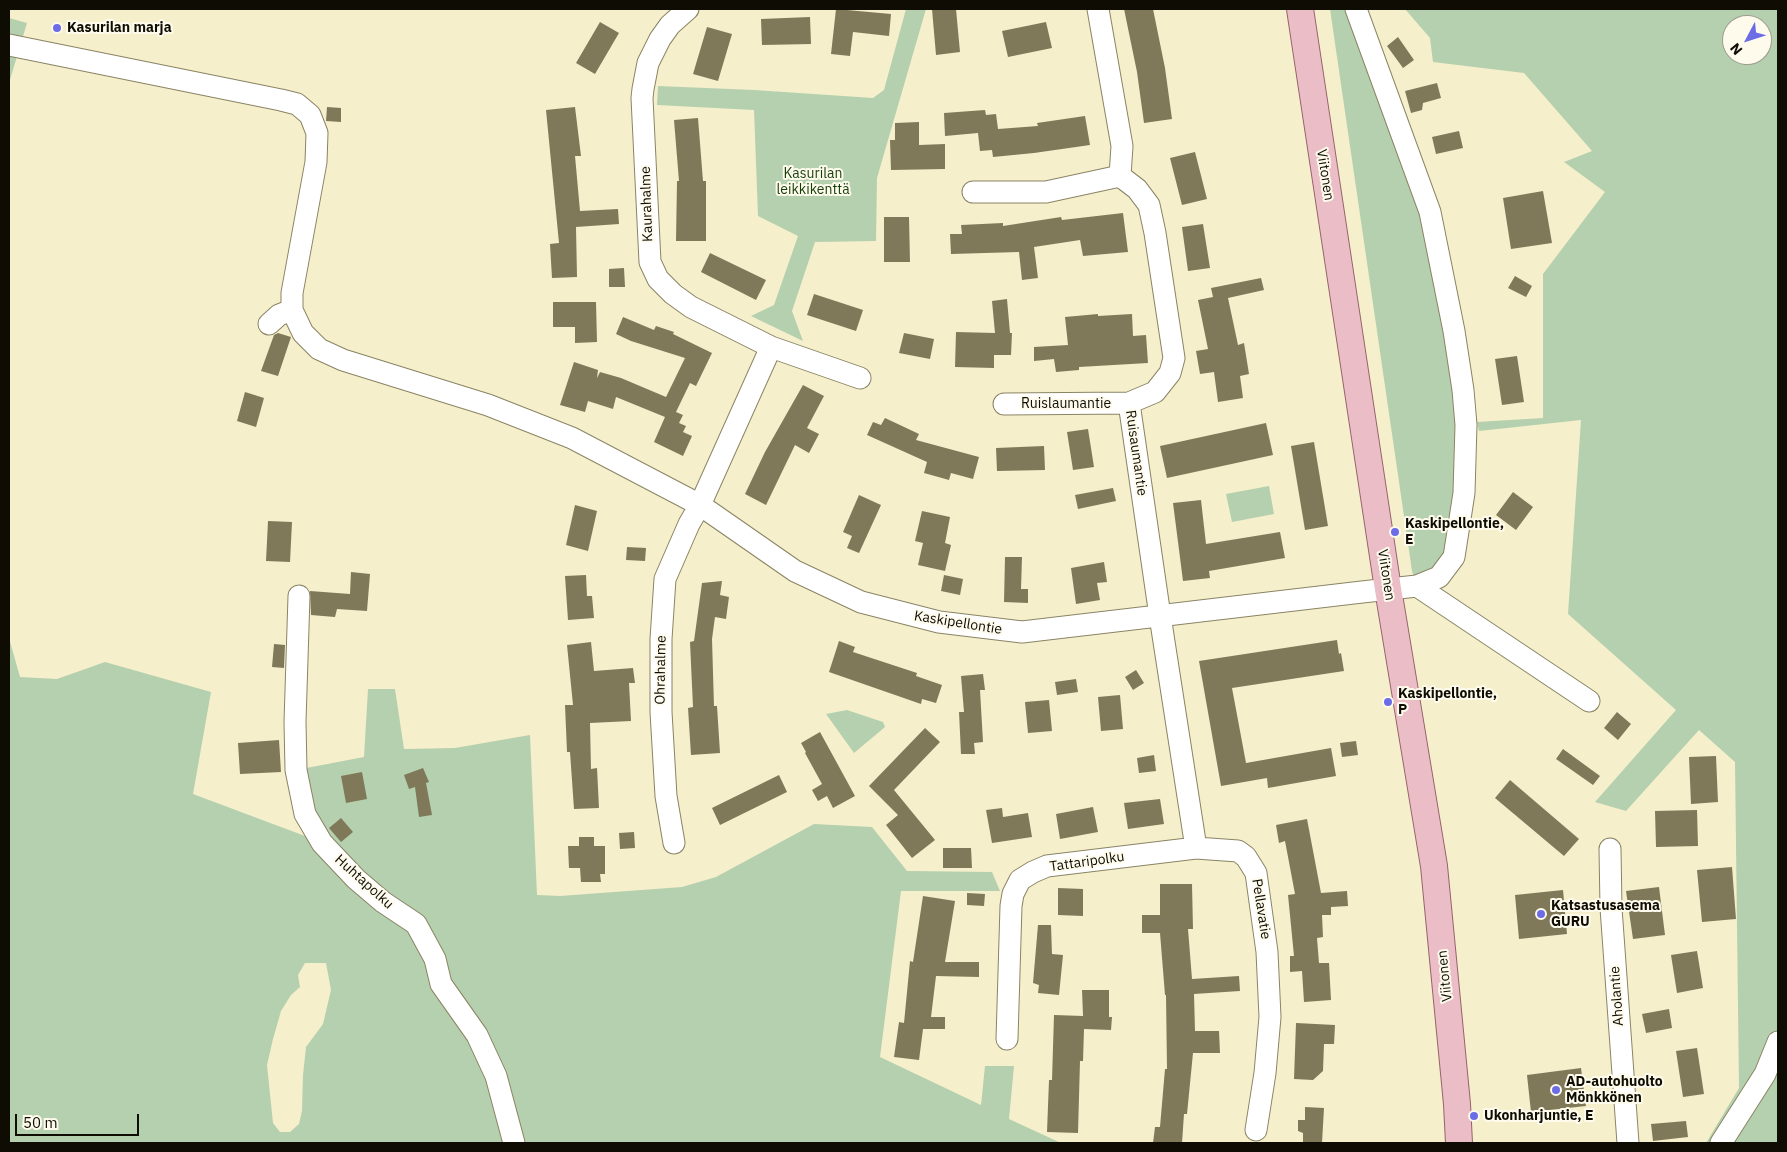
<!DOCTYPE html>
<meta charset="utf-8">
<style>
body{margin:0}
#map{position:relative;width:1787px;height:1152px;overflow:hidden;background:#f5efcc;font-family:"IBM Plex Sans",sans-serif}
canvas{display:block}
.frame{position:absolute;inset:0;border:10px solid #0f0c03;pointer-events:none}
.north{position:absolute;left:1722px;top:15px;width:50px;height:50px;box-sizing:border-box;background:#fefbed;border:1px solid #9e9b8f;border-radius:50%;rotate:230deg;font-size:14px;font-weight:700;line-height:20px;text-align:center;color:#0f0c03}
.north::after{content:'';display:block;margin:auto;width:18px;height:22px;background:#6b6ce6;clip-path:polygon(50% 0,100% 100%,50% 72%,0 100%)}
.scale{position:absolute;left:15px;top:1114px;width:124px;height:22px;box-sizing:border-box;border:2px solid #0f0c03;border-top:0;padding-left:6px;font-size:15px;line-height:18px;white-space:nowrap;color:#0f0c03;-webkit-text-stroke:4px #fefbed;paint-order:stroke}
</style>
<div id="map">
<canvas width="1787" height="1152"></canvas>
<div class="frame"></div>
<div class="north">N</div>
<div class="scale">50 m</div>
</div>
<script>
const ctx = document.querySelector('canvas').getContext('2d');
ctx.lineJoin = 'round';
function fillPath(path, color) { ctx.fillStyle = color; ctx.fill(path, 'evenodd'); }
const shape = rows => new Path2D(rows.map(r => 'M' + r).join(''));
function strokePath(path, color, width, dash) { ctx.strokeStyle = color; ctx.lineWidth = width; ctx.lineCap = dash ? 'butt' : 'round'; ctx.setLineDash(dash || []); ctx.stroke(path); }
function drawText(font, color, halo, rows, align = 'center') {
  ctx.font = font + ' "IBM Plex Sans",sans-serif'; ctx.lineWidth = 4; ctx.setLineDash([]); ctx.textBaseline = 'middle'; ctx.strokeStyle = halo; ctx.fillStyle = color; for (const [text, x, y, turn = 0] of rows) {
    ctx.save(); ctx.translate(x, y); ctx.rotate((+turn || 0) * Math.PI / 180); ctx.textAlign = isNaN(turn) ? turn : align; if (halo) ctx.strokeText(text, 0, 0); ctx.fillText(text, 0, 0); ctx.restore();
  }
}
fillPath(shape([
 [906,9,926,9,877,178,876,241,815,242,792,311,803,341,751,316,774,305,798,236,758,216,754,110,657,105,658,86,754,90,873,98,884,90],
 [1330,9,1356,9,1430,212,1463,390,1454,557,1417,586,1412,571],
 [1405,9,1778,9,1778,1143,1706,1143,1739,1088,1735,762,1699,730,1626,811,1595,802,1676,710,1568,614,1581,420,1479,431,1477,422,1543,418,1543,274,1605,192,1564,162,1592,151,1524,73,1433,62,1430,38],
 [1732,25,1762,25,1762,55,1732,55],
 [9,18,27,23,9,83],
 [1269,486,1274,514,1232,522,1226,494],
 [9,638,20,677,57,679,105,662,211,692,193,794,321,842,296,770,364,757,368,689,395,689,404,749,455,748,530,735,537,895,560,896,682,887,716,877,814,824,872,827,907,871,992,872,1000,891,901,891,880,1057,981,1105,985,1066,1014,1066,1009,1119,1061,1143,9,1143],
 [305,963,326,963,331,990,323,1024,306,1047,303,1075,302,1111,299,1124,290,1132,280,1132,273,1123,267,1065,273,1039,281,1011,291,995,300,987,298,975],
 [847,710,883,722,885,727,854,753,826,714]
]), '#b5d0ae');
fillPath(shape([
 [836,9,891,14,889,36,853,32,850,56,831,54],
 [932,9,956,9,960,52,936,55],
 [1124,9,1153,9,1165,68,1172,119,1144,123,1137,72],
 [810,17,811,44,762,45,761,19],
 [600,22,619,33,595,74,576,63],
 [1046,22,1052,48,1008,57,1002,31],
 [707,27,732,34,718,81,693,74],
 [1398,37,1414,60,1403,68,1387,46],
 [1437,83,1441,98,1423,103,1422,110,1411,113,1405,91],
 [327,107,341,108,341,122,326,121],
 [575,107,581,156,575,156,580,211,618,209,619,224,576,227,577,277,552,278,550,244,559,243,546,110],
 [985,110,986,115,996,114,998,129,1038,126,1037,123,1085,116,1090,145,1034,153,993,157,992,150,980,151,978,133,945,136,944,113],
 [698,118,703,181,706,181,706,241,676,241,677,181,679,181,674,120],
 [919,122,919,145,945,144,945,169,891,170,890,140,895,140,895,123],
 [1459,131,1463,148,1436,154,1432,137],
 [1195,152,1207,199,1182,205,1170,158],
 [1543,191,1552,243,1511,249,1503,198],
 [1123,213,1128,252,1083,256,1080,240,1034,247,1038,278,1022,280,1019,252,951,254,950,234,962,234,961,225,1003,223,1003,226,1061,217,1062,220],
 [884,217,909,217,910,262,884,262],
 [1203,224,1210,268,1188,271,1182,227],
 [710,253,766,280,756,300,701,272],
 [624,268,625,287,609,287,609,269],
 [1515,276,1532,286,1526,297,1508,288],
 [1261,278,1264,290,1228,298,1238,345,1244,343,1249,374,1240,376,1243,398,1218,402,1214,372,1200,374,1196,351,1208,349,1198,300,1213,297,1211,288],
 [814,294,863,310,856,331,807,315],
 [1007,299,1010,333,1012,333,1011,355,994,355,994,368,955,367,956,332,995,333,992,301],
 [553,302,596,302,597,342,575,343,575,327,553,327],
 [1098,314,1098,316,1132,314,1133,336,1146,335,1148,363,1079,367,1079,370,1056,372,1054,359,1034,361,1034,347,1068,345,1065,317],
 [623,317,654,330,656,326,674,332,673,334,712,353,696,386,690,383,676,412,683,415,679,423,686,426,683,432,692,436,683,456,654,442,665,417,616,397,613,409,588,401,585,412,560,405,574,362,598,370,597,378,600,372,621,378,666,397,685,358,631,341,616,334],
 [278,333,291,337,278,376,261,371,274,335],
 [904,333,934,339,930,359,899,353],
 [1517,356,1524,402,1502,405,1495,359],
 [803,385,824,396,807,428,819,434,809,453,795,445,766,505,745,494,765,452],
 [245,392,264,398,256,427,237,421],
 [885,418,919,434,916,440,979,457,973,479,951,473,949,480,924,473,927,462,867,435,873,422,881,425],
 [1266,423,1273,455,1167,478,1160,446],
 [1088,429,1094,467,1073,470,1067,432],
 [1314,442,1328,526,1305,530,1291,446],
 [1044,446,1045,470,997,471,996,448],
 [1113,488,1116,501,1078,509,1075,495],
 [1513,492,1533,507,1516,530,1496,515],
 [859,495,881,505,859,553,847,548,852,536,843,532],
 [1201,500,1206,544,1280,532,1285,558,1209,571,1210,578,1183,581,1173,503],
 [575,505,597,511,588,551,566,545],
 [922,511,950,517,945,543,951,545,945,571,918,565,923,543,915,541],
 [268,521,292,522,290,562,266,561],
 [627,547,646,548,645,561,626,560],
 [1005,557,1022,557,1021,589,1028,589,1028,603,1004,602],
 [1104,562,1107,582,1097,583,1100,600,1076,604,1071,568],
 [351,572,370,574,367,611,337,609,335,617,311,615,310,591,350,594],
 [586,575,587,596,592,596,594,618,568,620,565,576],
 [944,575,963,579,960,595,941,591],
 [722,581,720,595,729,597,726,619,715,617,712,639,714,706,717,706,720,753,691,755,688,708,693,707,690,642,694,641,702,583],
 [1337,640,1339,654,1341,653,1344,671,1232,688,1246,763,1331,748,1336,776,1268,788,1267,778,1221,786,1199,661],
 [839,641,855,647,853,652,917,673,916,676,942,685,936,703,922,699,921,704,829,672],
 [591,642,594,671,633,668,635,683,629,683,631,721,590,723,591,769,597,768,599,808,574,809,570,752,567,752,565,705,573,705,567,645],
 [274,644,285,645,284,668,272,667],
 [1136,670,1144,683,1133,690,1125,677],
 [983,674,985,690,980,690,983,742,974,743,975,754,961,754,959,712,964,712,961,676],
 [1076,679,1078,692,1057,695,1055,682],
 [1120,695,1123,729,1101,731,1098,697],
 [1049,700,1052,731,1028,733,1025,702],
 [1617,712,1631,724,1618,740,1604,728],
 [925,728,940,742,894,790,935,840,912,858,886,825,898,815,869,786],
 [820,732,855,796,833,808,827,796,818,801,812,790,822,784,805,753,806,752,801,743],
 [279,740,281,772,240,774,238,743],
 [1356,741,1358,755,1342,757,1340,743],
 [1563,749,1600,776,1593,785,1556,759],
 [1154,755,1156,771,1139,773,1137,758],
 [1716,756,1718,802,1691,804,1689,757],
 [423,768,429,782,426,783,432,815,419,817,415,787,409,789,404,775],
 [362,772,367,799,346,803,341,776],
 [779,775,787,792,720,825,712,808],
 [1510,780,1579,839,1564,856,1495,798],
 [1160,799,1164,824,1128,829,1124,803],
 [1093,807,1098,832,1060,839,1056,814],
 [1002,808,1003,817,1028,813,1032,837,992,843,986,810],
 [1697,810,1698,846,1656,847,1655,811],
 [341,818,353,832,341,842,329,828],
 [1307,819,1321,893,1347,891,1348,906,1331,907,1331,915,1322,915,1323,937,1317,938,1319,963,1329,963,1331,1000,1304,1002,1302,971,1290,972,1290,956,1294,956,1288,895,1295,894,1285,841,1279,843,1276,825],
 [634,832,635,848,620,849,619,833],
 [579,837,594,837,594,846,605,846,605,874,600,874,601,882,581,882,580,868,569,868,568,846,579,846],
 [943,848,971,848,972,868,943,868],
 [1732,867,1736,919,1702,922,1697,870],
 [1160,884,1192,884,1193,929,1188,929,1192,979,1239,976,1240,991,1194,994,1195,1031,1219,1031,1220,1053,1193,1053,1187,1114,1184,1114,1182,1143,1153,1143,1155,1127,1160,1127,1165,1069,1167,1069,1166,995,1165,995,1160,933,1142,933,1142,915,1160,915],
 [1659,887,1665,935,1633,939,1626,891],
 [1058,888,1083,889,1083,916,1058,915],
 [1563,890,1567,934,1519,939,1515,895],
 [967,893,985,894,984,906,967,905],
 [923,896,955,901,945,962,979,962,979,977,936,976,931,1017,945,1017,945,1029,923,1029,919,1060,894,1057,899,1022,904,1023,910,961,913,962],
 [1038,925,1051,925,1052,954,1063,955,1059,995,1038,993,1039,985,1033,983],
 [1697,951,1703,988,1677,993,1671,955],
 [1082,990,1109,990,1109,1017,1112,1017,1111,1030,1084,1029,1083,1061,1080,1061,1078,1133,1047,1132,1049,1080,1052,1080,1054,1015,1083,1016],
 [1669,1009,1672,1028,1646,1033,1642,1014],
 [1296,1023,1335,1025,1334,1044,1324,1044,1323,1071,1313,1080,1294,1079],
 [1697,1048,1704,1094,1683,1097,1676,1051],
 [1581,1068,1586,1106,1531,1112,1527,1075],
 [1305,1107,1324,1108,1322,1143,1303,1143,1303,1133,1298,1131,1298,1120,1305,1120],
 [1686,1121,1688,1137,1653,1141,1651,1124]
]), '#7f795a');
const minor = shape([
 [688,9,670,25,660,39,648,63,643,89,642,98,650,262,658,279,673,294,691,307,771,347,860,378],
 [1098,9,1122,146,1120,176],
 [9,45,281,100,297,104,310,115,317,133,316,162,292,293,292,310,303,333,319,349,343,360,488,405,572,438,700,505,795,571,861,602,939,622,1022,632,1362,592,1417,586,1439,577,1454,557,1464,493,1466,425,1463,390,1454,331,1430,212,1356,9],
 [973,192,1046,192,1120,176,1137,189,1149,205,1155,233,1174,358,1170,373,1155,392,1129,403,1160,616,1196,848,1238,851,1246,857,1256,873,1267,952,1270,1017,1265,1073,1256,1130],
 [269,324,279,315,292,310],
 [1004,404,1129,403],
 [1417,586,1589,701],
 [299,596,295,722,296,770,305,814,322,843,356,879,383,902,416,924,435,959,441,984,477,1035,496,1076,514,1143],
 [674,843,666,796,661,712,661,639,665,579,689,524,700,505,771,347],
 [1610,849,1611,908,1628,1143],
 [1007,1039,1011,906,1013,894,1020,880,1033,872,1047,866,1196,848],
 [1721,1143,1765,1074,1778,1042]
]);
const major = shape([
 [1300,9,1388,589,1434,866,1457,1104,1459,1143]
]);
strokePath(minor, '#8a8464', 23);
strokePath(major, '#95626a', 28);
strokePath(minor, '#fff', 21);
strokePath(major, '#ebbdc7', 26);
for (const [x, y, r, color] of [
 [57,28,5,"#6b6ce6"],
 [1395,532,5,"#6b6ce6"],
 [1388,702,5,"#6b6ce6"],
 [1541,914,5,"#6b6ce6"],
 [1556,1090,5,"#6b6ce6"],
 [1474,1116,5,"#6b6ce6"]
]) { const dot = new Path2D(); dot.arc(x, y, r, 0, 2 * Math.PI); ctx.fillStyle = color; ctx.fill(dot); strokePath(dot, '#fefbed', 2); }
drawText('bold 14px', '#0f0c03', '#fefbed', [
 ["Kasurilan marja",67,28],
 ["Kaskipellontie,",1405,524],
 ["E",1405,540],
 ["Kaskipellontie,",1398,694],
 ["P",1398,710],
 ["Katsastusasema",1551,906],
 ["GURU",1551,922],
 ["AD-autohuolto",1566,1082],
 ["Mönkkönen",1566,1098],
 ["Ukonharjuntie, E",1484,1116]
], 'left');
drawText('14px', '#153d08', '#fefbed', [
 ["Kasurilan",813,174],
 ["leikkikenttä",813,190]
]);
drawText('14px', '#0f0c03', '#fefbed', [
 ["Viitonen",1325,175,81],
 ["Kaurahalme",647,204,-92],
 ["Ruislaumantie",1066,404],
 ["Ruisaumantie",1136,453,82],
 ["Viitonen",1386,575,81],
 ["Kaskipellontie",958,623,9],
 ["Ohrahalme",661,670,-89],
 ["Tattaripolku",1087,862,-8],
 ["Huhtapolku",364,882,42],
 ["Pellavatie",1261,909,81],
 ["Viitonen",1445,976,-96],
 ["Aholantie",1617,996,-94]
]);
</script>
